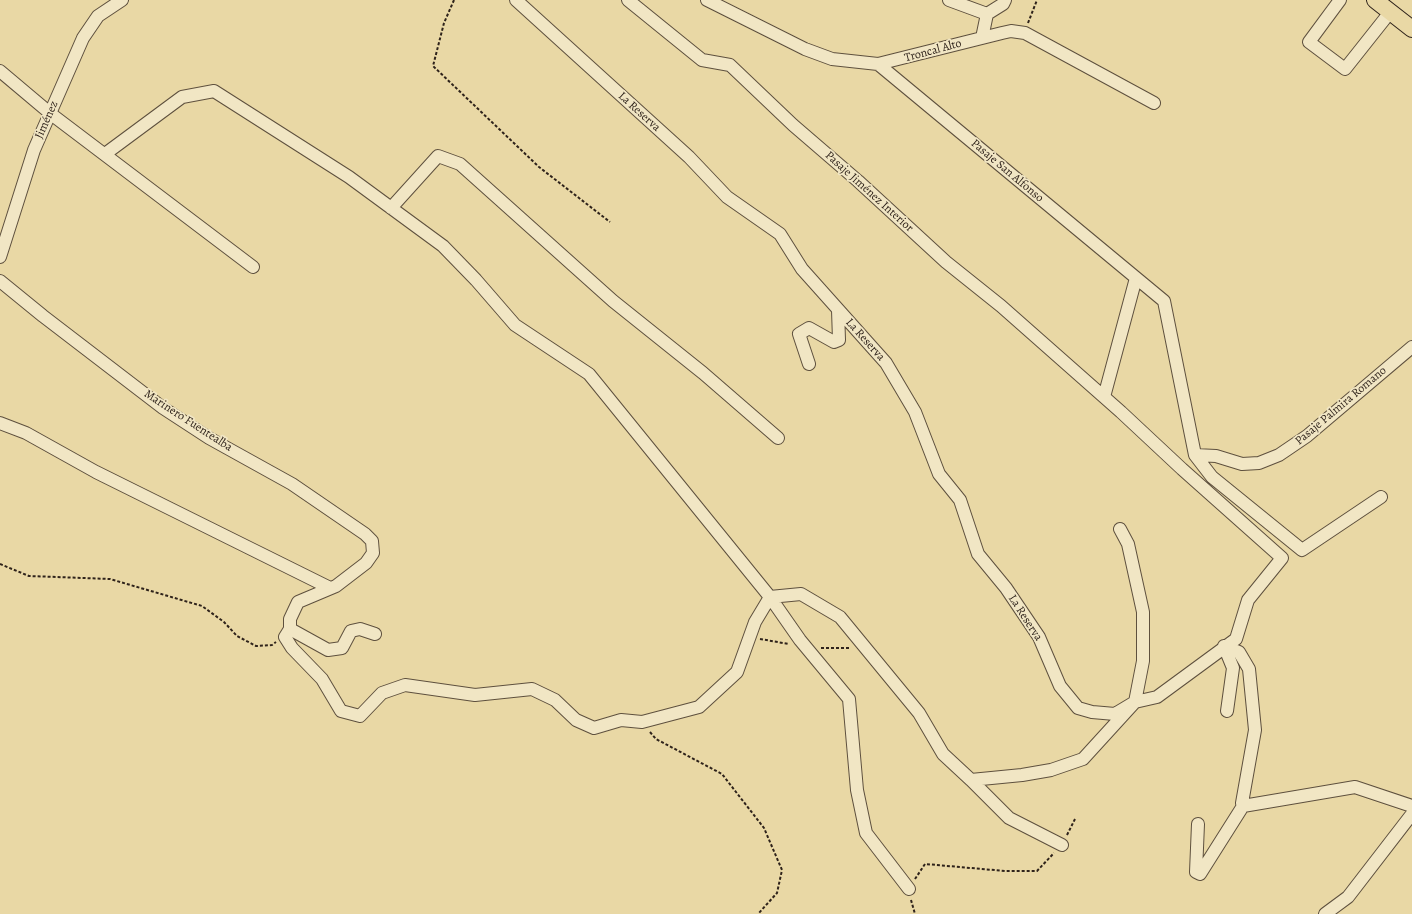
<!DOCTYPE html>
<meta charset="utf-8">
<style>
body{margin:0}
canvas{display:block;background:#e9d8a5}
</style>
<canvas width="1412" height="914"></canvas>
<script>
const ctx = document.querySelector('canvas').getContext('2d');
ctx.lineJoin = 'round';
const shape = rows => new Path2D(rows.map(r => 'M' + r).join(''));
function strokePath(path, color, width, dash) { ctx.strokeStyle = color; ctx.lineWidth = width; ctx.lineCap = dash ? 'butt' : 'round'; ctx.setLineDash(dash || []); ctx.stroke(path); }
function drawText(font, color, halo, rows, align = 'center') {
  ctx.font = font + ' Alegreya,serif'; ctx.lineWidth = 3.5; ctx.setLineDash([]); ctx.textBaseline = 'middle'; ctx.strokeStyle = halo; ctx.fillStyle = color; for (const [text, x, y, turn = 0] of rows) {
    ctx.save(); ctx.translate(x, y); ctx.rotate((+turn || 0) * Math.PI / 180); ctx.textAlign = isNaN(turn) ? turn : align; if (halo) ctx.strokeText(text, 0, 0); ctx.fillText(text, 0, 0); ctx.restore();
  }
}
const minor = shape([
 [516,0,689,157,727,197,780,234,802,269,886,363,915,412,939,474,960,500,978,554,1006,588,1039,637,1060,686,1078,708,1092,712,1115,714,1135,702,1157,697,1236,639,1248,600,1282,558,1182,469,1121,412,1001,306,946,262,858,181,793,125,730,65,702,60,628,0],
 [707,0,805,49,832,59,878,64,1002,33,1011,31,1025,33,1154,103],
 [949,0,987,14,982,38],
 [1340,0,1309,42,1345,69,1391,11],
 [987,14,1003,4,1005,0],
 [878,64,1164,301,1195,455],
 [0,71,51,114,253,267],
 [105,154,182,97,214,91,349,177,443,246,476,280,515,325,589,374,770,597,800,640,849,699,857,790,866,833,909,889],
 [391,208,438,156,460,164,613,301,703,373,778,438],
 [0,257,34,150,83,38,98,16,122,0],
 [0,281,43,316,163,408,209,438,292,484,365,534,372,541,373,553,366,563,336,586,298,602,290,619,290,629,285,637,292,648,322,679,341,711,360,716,382,693,405,685,475,695,532,689,555,700,576,720,594,728,621,720,642,722,699,707,737,672,755,622,770,597,801,594,840,617,919,713,943,754,971,780,1022,775,1051,770,1083,759,1135,702,1143,661,1143,612,1128,544,1120,529],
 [809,364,799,334,809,328,834,342,839,340,838,310],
 [1104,397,1136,278],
 [0,423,26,433,96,472,330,588],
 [1381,497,1302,550,1212,477,1195,455,1216,456,1242,464,1259,463,1279,455,1307,436,1412,347],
 [290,629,328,650,342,648,351,631,360,629,375,634],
 [1224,646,1239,652,1249,669,1255,730,1242,803,1243,806,1355,787,1412,806],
 [1224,646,1233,668,1227,711],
 [971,780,1009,818,1062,845],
 [1198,824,1196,872,1200,874,1243,806],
 [1325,914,1348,897,1412,814]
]);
const major = shape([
 [1375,0,1412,29]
]);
strokePath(minor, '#5e503e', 14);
strokePath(major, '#2f231b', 18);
strokePath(shape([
 [454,0,444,23,433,66,539,167,610,222],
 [1028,23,1037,0],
 [0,564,29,576,110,579,202,606,224,622,237,636,256,646,272,645,276,642],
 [760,639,789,644],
 [821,648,851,648],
 [650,732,656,739,722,774,764,828,782,870,777,893,758,914],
 [1067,835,1075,819],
 [915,879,925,864,1005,871,1037,871,1054,853],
 [911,900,915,914]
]), '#2f231b', 2, [3, 2]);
strokePath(minor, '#f1e6c4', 12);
strokePath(major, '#e9d8a5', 16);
drawText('12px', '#2f231b', '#f1e6c4', [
 ["Troncal Alto",933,51,-15],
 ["La Reserva",639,112,42],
 ["Jiménez",47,120,-66],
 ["Pasaje San Alfonso",1007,171,40],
 ["Pasaje Jiménez Interior",869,192,42],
 ["La Reserva",865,340,48],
 ["Pasaje Palmira Romano",1341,406,-40],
 ["Marinero Fuentealba",188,421,33],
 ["La Reserva",1025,618,57]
]);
</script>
